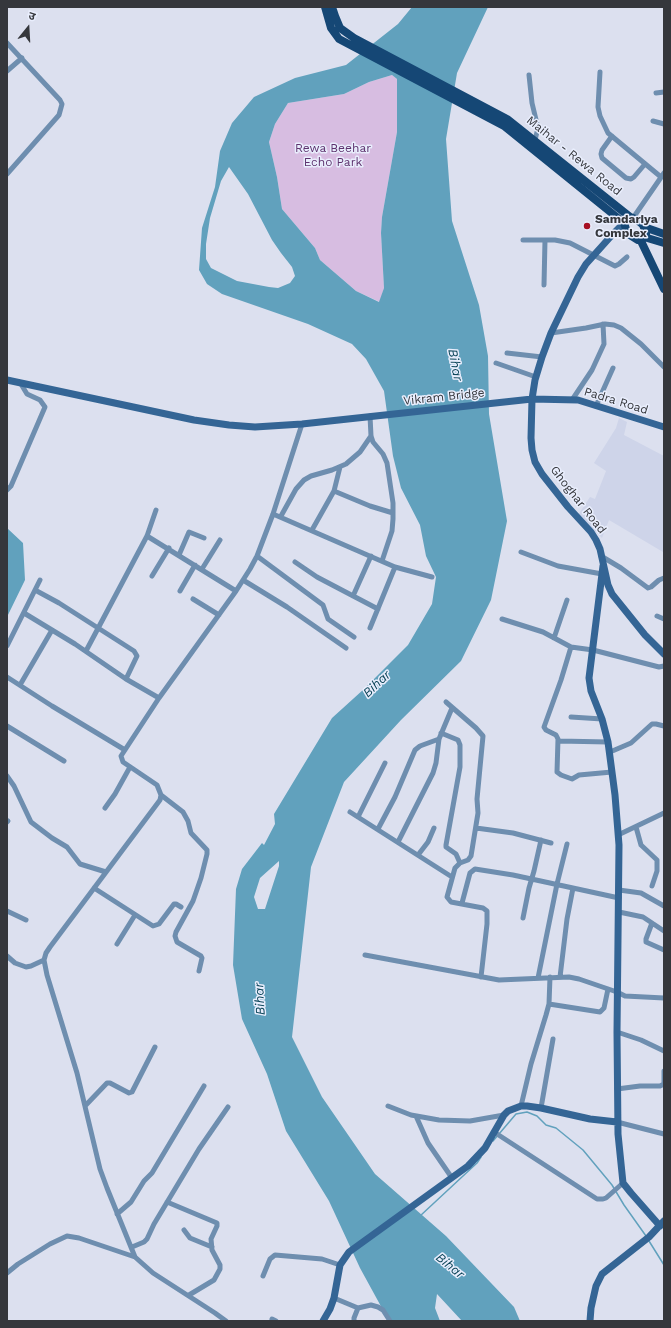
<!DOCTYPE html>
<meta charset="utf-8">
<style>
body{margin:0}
#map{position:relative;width:671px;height:1328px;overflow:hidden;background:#dce0ef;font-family:"Work Sans","Noto Sans Devanagari",sans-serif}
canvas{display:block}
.frame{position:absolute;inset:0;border:8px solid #35373c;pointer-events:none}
.north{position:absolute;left:8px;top:8px;width:40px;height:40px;-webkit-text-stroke:3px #e9eefd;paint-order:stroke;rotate:18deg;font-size:11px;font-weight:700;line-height:16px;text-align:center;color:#35373c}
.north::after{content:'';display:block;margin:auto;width:14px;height:18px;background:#35373c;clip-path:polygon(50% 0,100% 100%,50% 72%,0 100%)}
</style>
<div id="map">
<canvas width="671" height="1328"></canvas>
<div class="frame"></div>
<div class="north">उ</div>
</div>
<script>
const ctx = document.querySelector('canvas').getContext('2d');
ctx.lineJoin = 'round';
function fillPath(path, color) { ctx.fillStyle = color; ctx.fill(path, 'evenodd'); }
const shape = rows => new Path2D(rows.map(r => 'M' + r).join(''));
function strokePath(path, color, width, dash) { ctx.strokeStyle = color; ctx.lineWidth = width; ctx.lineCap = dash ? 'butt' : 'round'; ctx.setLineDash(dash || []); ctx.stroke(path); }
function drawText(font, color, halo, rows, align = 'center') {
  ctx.font = font + ' "Work Sans",sans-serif'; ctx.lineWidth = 3; ctx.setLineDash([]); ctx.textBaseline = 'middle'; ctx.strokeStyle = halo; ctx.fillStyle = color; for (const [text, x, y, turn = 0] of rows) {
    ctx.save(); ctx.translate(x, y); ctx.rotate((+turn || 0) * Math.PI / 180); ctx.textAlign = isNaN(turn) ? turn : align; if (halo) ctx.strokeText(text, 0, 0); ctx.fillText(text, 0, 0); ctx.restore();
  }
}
fillPath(shape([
 [619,418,627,422,624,435,664,456,663,552,609,520,602,538,578,515,590,497,595,499,606,471,594,463,616,428]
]), '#ced4e9');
fillPath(shape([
 [392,75,397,79,397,132,382,217,381,233,384,288,380,302,356,291,320,260,315,248,282,209,277,177,269,142,275,124,288,103,344,94,369,82]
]), '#d7bde1');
fillPath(shape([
 [412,7,488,7,457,73,446,139,452,221,479,305,488,356,489,414,507,521,491,600,461,661,401,720,344,782,311,867,292,1037,322,1097,375,1174,446,1236,514,1307,520,1321,462,1321,437,1294,435,1308,440,1321,389,1321,360,1268,329,1201,286,1131,267,1074,242,1019,233,965,236,889,242,869,262,843,264,845,275,824,274,814,332,718,364,689,408,645,432,604,436,577,426,556,420,525,401,488,393,456,384,391,366,359,352,344,308,324,222,294,207,284,199,270,202,228,215,187,220,151,232,123,254,97,295,78,346,65,398,24],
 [392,75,397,79,397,132,382,217,381,233,384,288,379,302,356,291,320,260,315,248,282,209,277,177,269,142,275,124,288,103,344,94,369,82],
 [229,167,248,194,272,240,281,253,292,267,295,276,290,283,278,288,269,287,237,281,211,268,206,259,206,244,210,218,221,181],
 [279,861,279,866,265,909,258,909,254,897,260,878],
 [7,528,23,543,25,580,7,617]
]), '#61a1bd');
strokePath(shape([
 [493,1141,516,1114,527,1112,537,1116,546,1125,556,1128,583,1150,612,1185,624,1205,646,1236],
 [420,1216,477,1163,481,1157],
 [649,1241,664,1265]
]), '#61a1bd', 1.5);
strokePath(shape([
 [7,43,60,100,62,104,59,115,7,174],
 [7,71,22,58],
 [600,72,598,107,600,116,608,133,661,177],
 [529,75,532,103,538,128,535,140],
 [656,93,664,92],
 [653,121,664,124],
 [612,136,602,150,601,154,602,158,626,178,631,179,634,177,645,164],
 [633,218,664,173],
 [523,240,555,240,570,243,615,266,619,264,627,257],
 [544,285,545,240],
 [551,333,586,328,605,324,614,325,621,328,641,344,664,367],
 [507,353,542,357],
 [496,363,536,377],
 [572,400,592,370,604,344,603,324],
 [596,406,613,368],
 [370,416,371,436,373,442,383,454,387,463,393,503,393,519,392,531,382,561],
 [7,490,11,486,45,407,40,400,27,394,21,384],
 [334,491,370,506,393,513],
 [273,514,395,567,432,577],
 [281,516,296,489,304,480,311,476,332,470,346,464,360,452,371,436],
 [312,530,334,491,340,467],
 [147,536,236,591],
 [521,552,558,566,602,574],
 [179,555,189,532,204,538],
 [257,556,323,605,328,619,354,637],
 [601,556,621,568,648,588,651,587,659,580,664,578],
 [295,562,317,577,378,609],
 [202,569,220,540],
 [152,576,169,548],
 [243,580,287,607,346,648],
 [35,590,59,603,134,651,137,656,126,679],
 [180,591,195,565],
 [353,596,371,556],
 [193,599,219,615],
 [24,613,75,644,126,679,159,698],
 [657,616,664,619],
 [502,619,543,632,571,647,593,650,659,667,664,666],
 [370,628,395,567],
 [554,638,567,600],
 [7,646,40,580],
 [571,647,561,680,544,727,546,730,556,735,558,739,557,772,561,775,572,779,579,775,612,772],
 [86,651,147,536,156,510],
 [7,677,52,706,125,750],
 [20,685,52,630],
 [446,702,476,728,483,736,477,799,478,813,471,856,468,860,460,863,455,868,447,897,451,902,483,908,487,911,487,924,481,977],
 [571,717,602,719],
 [7,726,64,761],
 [441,733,458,740,460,745,460,767,446,845,446,847,456,854,460,863],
 [559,741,608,742],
 [610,752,631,743,652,724,656,724,664,726],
 [7,776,14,786,31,822,52,838,67,847,80,864,106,872],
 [161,795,183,812,188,821,191,833,207,850,207,854,201,878,193,901,176,932,175,936,177,942,201,956,202,958,199,971],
 [105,808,115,794,130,767],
 [350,812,452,877],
 [358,817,385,763],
 [7,822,8,821],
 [636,827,641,845,657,860,657,871,652,886],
 [476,828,513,833,551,843],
 [378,829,395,797,415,750,420,746,439,739],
 [618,835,664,813],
 [398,842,433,773,436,763,439,739,452,708],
 [418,855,428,842,434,828],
 [94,888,153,926,159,924,174,904,176,904,181,907],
 [619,890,641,893,664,906],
 [462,903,470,873,475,869,513,875,619,898],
 [7,911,26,920],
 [619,912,643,917,664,931],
 [523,918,529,888,534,871,541,840],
 [652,923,646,939,646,942,664,950],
 [117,944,135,915],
 [365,955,499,980,569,977,579,979,617,992,625,996,664,998],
 [7,956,15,963,26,967,31,966,44,960],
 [560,977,567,919,573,888],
 [538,978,557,884,567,844],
 [549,1004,600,1012,604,1008,608,989],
 [617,1032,641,1040,664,1051],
 [664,1084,664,1071],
 [617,1089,640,1086,660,1086,664,1084],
 [85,1106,107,1083,110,1083,129,1093,132,1092,155,1047],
 [388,1106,411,1115,439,1120,470,1121,504,1115],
 [521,1106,531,1064,546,1015,549,1004,550,977],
 [541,1108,553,1039],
 [416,1116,428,1143,452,1178],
 [617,1122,664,1134],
 [494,1132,597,1199,603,1199,606,1198,623,1183],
 [167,1202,217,1223,217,1226,211,1239,212,1250,220,1265,220,1269,214,1280,189,1295],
 [117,1214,131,1202,144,1181,152,1173,204,1086],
 [184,1230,190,1238,212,1247],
 [132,1247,144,1242,147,1239,154,1224,199,1149,228,1107],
 [7,1273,18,1264,50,1244,67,1236,79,1238,135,1257],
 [263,1276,270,1259,275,1255,322,1259,340,1265],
 [334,1298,358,1308,371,1305,378,1307,383,1310,390,1321],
 [272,1319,276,1321],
 [226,1321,215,1313,153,1273,135,1257,107,1188,100,1169,77,1073,47,975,44,960,46,953,50,947,160,800,161,795,157,785,123,762,121,756,159,698,236,591,250,569,257,556,273,514,302,424],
 [354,1321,354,1318,358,1308]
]), '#6e8eaf', 5);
strokePath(shape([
 [624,223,612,235,586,264,578,277,551,333,542,357,535,380,532,399,531,438,532,450,535,462,542,474,568,507,591,532,596,540,600,549,608,585,612,594,645,635,664,654],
 [7,380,194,420,229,425,255,427,302,424,532,399,578,400,664,427],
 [603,566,589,678,591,691,602,719,608,742,615,795,619,845,617,1032,618,1134,623,1183,631,1193,660,1226],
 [323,1321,330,1309,334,1298,340,1265,349,1252,468,1166,485,1148,504,1115,508,1111,521,1106,527,1106,541,1108,590,1119,617,1122],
 [590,1321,591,1308,596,1286,602,1274,649,1237,664,1221]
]), '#346595', 7);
strokePath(shape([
 [325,7,331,28,339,39,504,126,624,223],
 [332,7,335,16,340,28,354,38,507,119,630,217],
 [630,217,636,219,642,224,646,229,646,235,642,239,638,240,630,235,626,229,624,223,626,219,630,217],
 [644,227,664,234],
 [644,237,664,243],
 [640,239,664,289]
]), '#154775', 8);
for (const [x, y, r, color] of [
 [587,226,4,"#a71023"]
]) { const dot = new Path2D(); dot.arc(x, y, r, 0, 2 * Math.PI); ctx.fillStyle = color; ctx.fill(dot); strokePath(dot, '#e9eefd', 1.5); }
drawText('12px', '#5e326e', '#e9eefd', [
 ["Rewa Beehar",333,148],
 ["Echo Park",333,162]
]);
drawText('12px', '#35373c', '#e9eefd', [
 ["Maihar - Rewa Road",574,156,39],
 ["Vikram Bridge",444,397,-6],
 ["Padra Road",616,401,17],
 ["Ghoghar Road",578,500,52]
]);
drawText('bold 12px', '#35373c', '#e9eefd', [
 ["Samdariya",595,219],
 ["Complex",595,233]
], 'left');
drawText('italic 13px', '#0c4559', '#e9eefd', [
 ["Bihar",455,365,79],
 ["Bihar",377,684,-43],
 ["Bihar",260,999,-93],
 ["Bihar",450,1266,39]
]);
</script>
